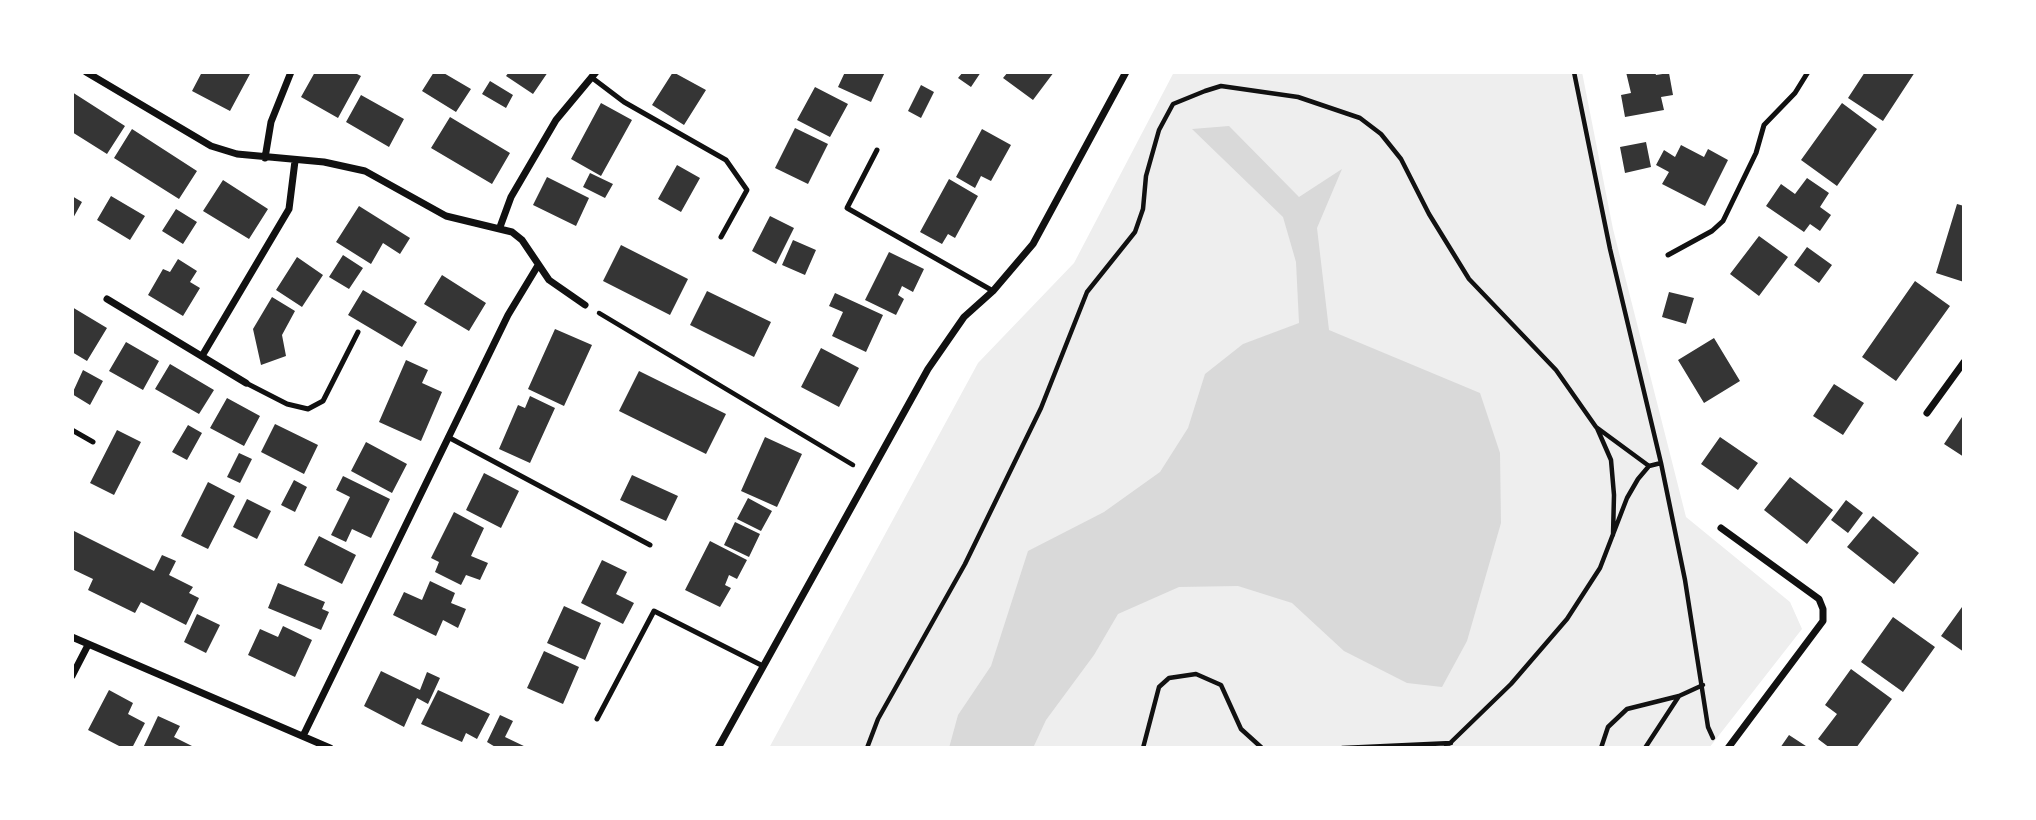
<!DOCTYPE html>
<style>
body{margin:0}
#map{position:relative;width:2036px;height:820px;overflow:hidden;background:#fff;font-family:Quicksand,sans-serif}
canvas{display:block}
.frame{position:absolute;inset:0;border:74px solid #fff;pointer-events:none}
</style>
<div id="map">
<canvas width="2036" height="820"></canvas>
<div class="frame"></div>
</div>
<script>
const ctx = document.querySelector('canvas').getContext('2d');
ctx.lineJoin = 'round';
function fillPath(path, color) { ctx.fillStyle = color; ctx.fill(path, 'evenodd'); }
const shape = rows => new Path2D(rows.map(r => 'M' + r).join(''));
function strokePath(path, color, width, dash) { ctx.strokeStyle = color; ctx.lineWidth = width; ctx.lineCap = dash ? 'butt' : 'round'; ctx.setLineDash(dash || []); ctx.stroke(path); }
fillPath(shape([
 [1174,72,1582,72,1613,229,1686,517,1790,602,1802,629,1709,748,769,748,978,363,1074,263]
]), '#eee');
fillPath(shape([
 [1229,126,1299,197,1342,169,1317,228,1329,330,1480,393,1500,453,1501,523,1467,641,1442,687,1407,683,1344,651,1292,603,1238,586,1179,587,1118,614,1094,655,1046,720,1033,748,949,748,958,715,991,666,1028,551,1104,512,1160,472,1188,428,1205,374,1243,344,1299,323,1296,262,1283,217,1192,129]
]), '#d9d9d9');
fillPath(shape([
 [202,72,251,72,230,111,192,91],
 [315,72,353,72,361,76,338,118,301,97],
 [434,72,442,72,471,89,456,112,422,91],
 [509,72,548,72,533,94,506,76],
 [673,72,706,90,684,125,652,105],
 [845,72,885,72,871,102,838,87],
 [963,72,981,72,971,87,958,78],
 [1008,72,1054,72,1033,100,1003,78],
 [1626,72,1655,72,1656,75,1669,73,1673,95,1661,97,1664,110,1625,117,1621,95,1631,93],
 [1865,72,1915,72,1883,121,1848,98],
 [490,81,513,95,506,108,482,94],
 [921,85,934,92,921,118,908,111],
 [815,87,848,104,830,137,797,120],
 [72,92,125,126,107,154,72,132],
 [361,95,404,119,389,147,346,122],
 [601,103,632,120,601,176,571,159],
 [1842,103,1877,129,1837,186,1801,160],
 [450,117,510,153,492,184,431,148],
 [795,128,828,144,808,184,775,168],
 [132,129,197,171,179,199,114,158],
 [982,129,1011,145,991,181,981,176,975,188,956,177],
 [1646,142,1651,167,1625,173,1620,147],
 [1681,145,1704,157,1708,149,1728,160,1705,206,1662,184,1669,172,1656,165,1664,150,1675,157],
 [677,165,700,178,681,212,658,199],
 [590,173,613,184,605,198,583,187],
 [547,177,589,198,576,226,533,205],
 [1807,178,1829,193,1820,207,1831,215,1820,231,1810,224,1804,232,1766,206,1781,184,1795,194],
 [949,179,978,196,955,238,948,234,942,244,920,232],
 [223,180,268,209,249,239,203,211],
 [72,196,82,202,72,220],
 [111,196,145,216,130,240,97,220],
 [1957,204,1964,206,1964,282,1936,273],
 [359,206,410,238,400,254,383,243,371,264,336,242],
 [176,209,197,222,183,244,162,231],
 [770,216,794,228,776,264,752,251],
 [1759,236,1788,257,1759,296,1730,274],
 [793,240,816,250,805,275,782,265],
 [621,245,688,279,670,315,603,281],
 [1807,247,1832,265,1819,283,1794,265],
 [889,252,924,269,913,292,902,286,898,295,904,299,896,315,865,300],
 [343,255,363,268,349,289,329,277],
 [297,257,323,275,302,307,276,290],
 [178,259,197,271,190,282,200,288,183,316,148,295,163,269,170,272],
 [442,275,486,303,469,331,424,304],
 [1915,281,1950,306,1896,381,1862,357],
 [363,290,417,322,402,347,348,315],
 [707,291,771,322,754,357,690,325],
 [1669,292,1694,298,1686,324,1662,317],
 [835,293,883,315,866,352,832,336,843,312,829,306],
 [272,297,295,311,282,335,286,356,261,365,253,329],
 [72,307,107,328,87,361,72,352],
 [555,329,592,345,564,406,528,389],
 [1714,338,1740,381,1704,403,1678,360],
 [126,342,159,361,143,390,109,371],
 [821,348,859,368,839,407,801,387],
 [406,360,428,370,422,383,442,392,421,441,379,422],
 [170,364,214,390,199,414,155,389],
 [83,370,103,381,90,405,72,394],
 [639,371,726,414,706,454,619,411],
 [1834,384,1864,403,1843,435,1813,416],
 [530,396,555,408,530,463,499,449,518,405,525,408],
 [227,398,260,416,244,446,210,428],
 [1964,414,1964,457,1944,444],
 [275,424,318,445,304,474,261,452],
 [188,425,202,433,187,460,172,452],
 [117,430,141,442,114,495,90,483],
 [765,437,802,454,777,507,741,491],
 [1720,437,1758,463,1738,490,1701,464],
 [366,442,407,464,392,493,351,471],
 [239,453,252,459,240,483,227,477],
 [484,473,519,491,501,528,466,510],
 [632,475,678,496,666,521,620,500],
 [343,476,390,499,371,538,352,529,346,542,331,535,350,497,336,490],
 [1790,477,1833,510,1807,544,1764,510],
 [294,480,307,487,295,512,281,505],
 [208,482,235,496,208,549,181,536],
 [748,498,772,511,761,531,737,519],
 [247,499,271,511,257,539,233,527],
 [1846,500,1863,513,1848,533,1831,520],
 [454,512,484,528,471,556,488,563,480,580,466,575,461,585,435,572,439,562,431,558],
 [1873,516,1919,553,1894,584,1847,547],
 [735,522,760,534,749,557,724,545],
 [72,530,154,571,162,555,176,561,169,575,193,587,189,593,199,598,186,625,141,602,135,613,88,590,93,579,72,569],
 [319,536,356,555,342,584,304,565],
 [710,541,747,560,737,579,729,575,725,585,731,588,720,607,685,590],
 [602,560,627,572,616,594,634,603,623,624,581,603],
 [430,581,455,593,451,603,466,609,458,628,443,620,436,636,393,615,404,592,422,600],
 [278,583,325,602,322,609,329,612,321,630,268,608],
 [564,606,601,623,585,660,547,643],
 [1962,607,1964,608,1964,652,1941,636],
 [197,614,220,625,206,653,184,642],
 [1893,617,1935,647,1903,692,1861,662],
 [283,626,312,640,295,677,248,655,260,629,278,637],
 [544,651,579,667,563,704,527,688],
 [1851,669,1892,699,1856,748,1830,748,1818,739,1837,714,1825,705],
 [381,671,420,690,427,672,440,678,428,704,417,698,404,727,364,706],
 [109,690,133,703,128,714,145,723,132,748,123,748,88,730],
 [438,690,490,714,477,739,466,733,462,742,421,724],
 [500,715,513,721,505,737,528,748,497,748,487,742],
 [158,716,180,726,174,737,196,748,143,748],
 [1789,735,1809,748,1780,748]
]), '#353535');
strokePath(shape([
 [1574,72,1610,249,1661,463,1685,580,1708,727,1713,738],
 [599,313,853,465],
 [1597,428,1611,460,1614,495,1613,535],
 [867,748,878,719,965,564,1041,408,1087,292,1135,232,1143,209,1146,176,1159,130,1173,104,1205,91,1221,86,1298,97,1360,118,1381,134,1401,159,1429,214,1469,279,1556,370,1596,427,1649,466],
 [1143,748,1159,687,1169,678,1196,674,1221,685,1241,729,1262,748],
 [1342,748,1451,743],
 [1445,748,1511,684,1567,619,1600,568,1627,498,1638,479,1649,466,1661,463],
 [1601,748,1608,727,1627,709,1679,696],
 [1645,748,1679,696,1703,685]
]), '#111', 4.5);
strokePath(shape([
 [591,77,624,102,726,160,747,190,721,237],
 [877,150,847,208,993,291],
 [1668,255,1712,231,1723,221,1756,153,1764,125,1795,93,1808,72],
 [246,383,287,404,308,409,323,401,358,332],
 [72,430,93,442],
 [448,437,650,545],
 [597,719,654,611,763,666]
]), '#111', 5);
strokePath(shape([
 [86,72,211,146,237,154,324,162,365,171,446,216,512,232,522,240,549,280,585,305],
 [265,158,271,122,291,72],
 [500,227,511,197,556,120,596,72],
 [107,299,246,383],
 [202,356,289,209,295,161],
 [1927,413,1964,362],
 [1721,528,1819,599,1823,609,1823,621,1728,748],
 [72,637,330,748],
 [72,676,88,645],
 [303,736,508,315,537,267],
 [718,748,928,369,964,317,993,291,1033,244,1126,72]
]), '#111', 7);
</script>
